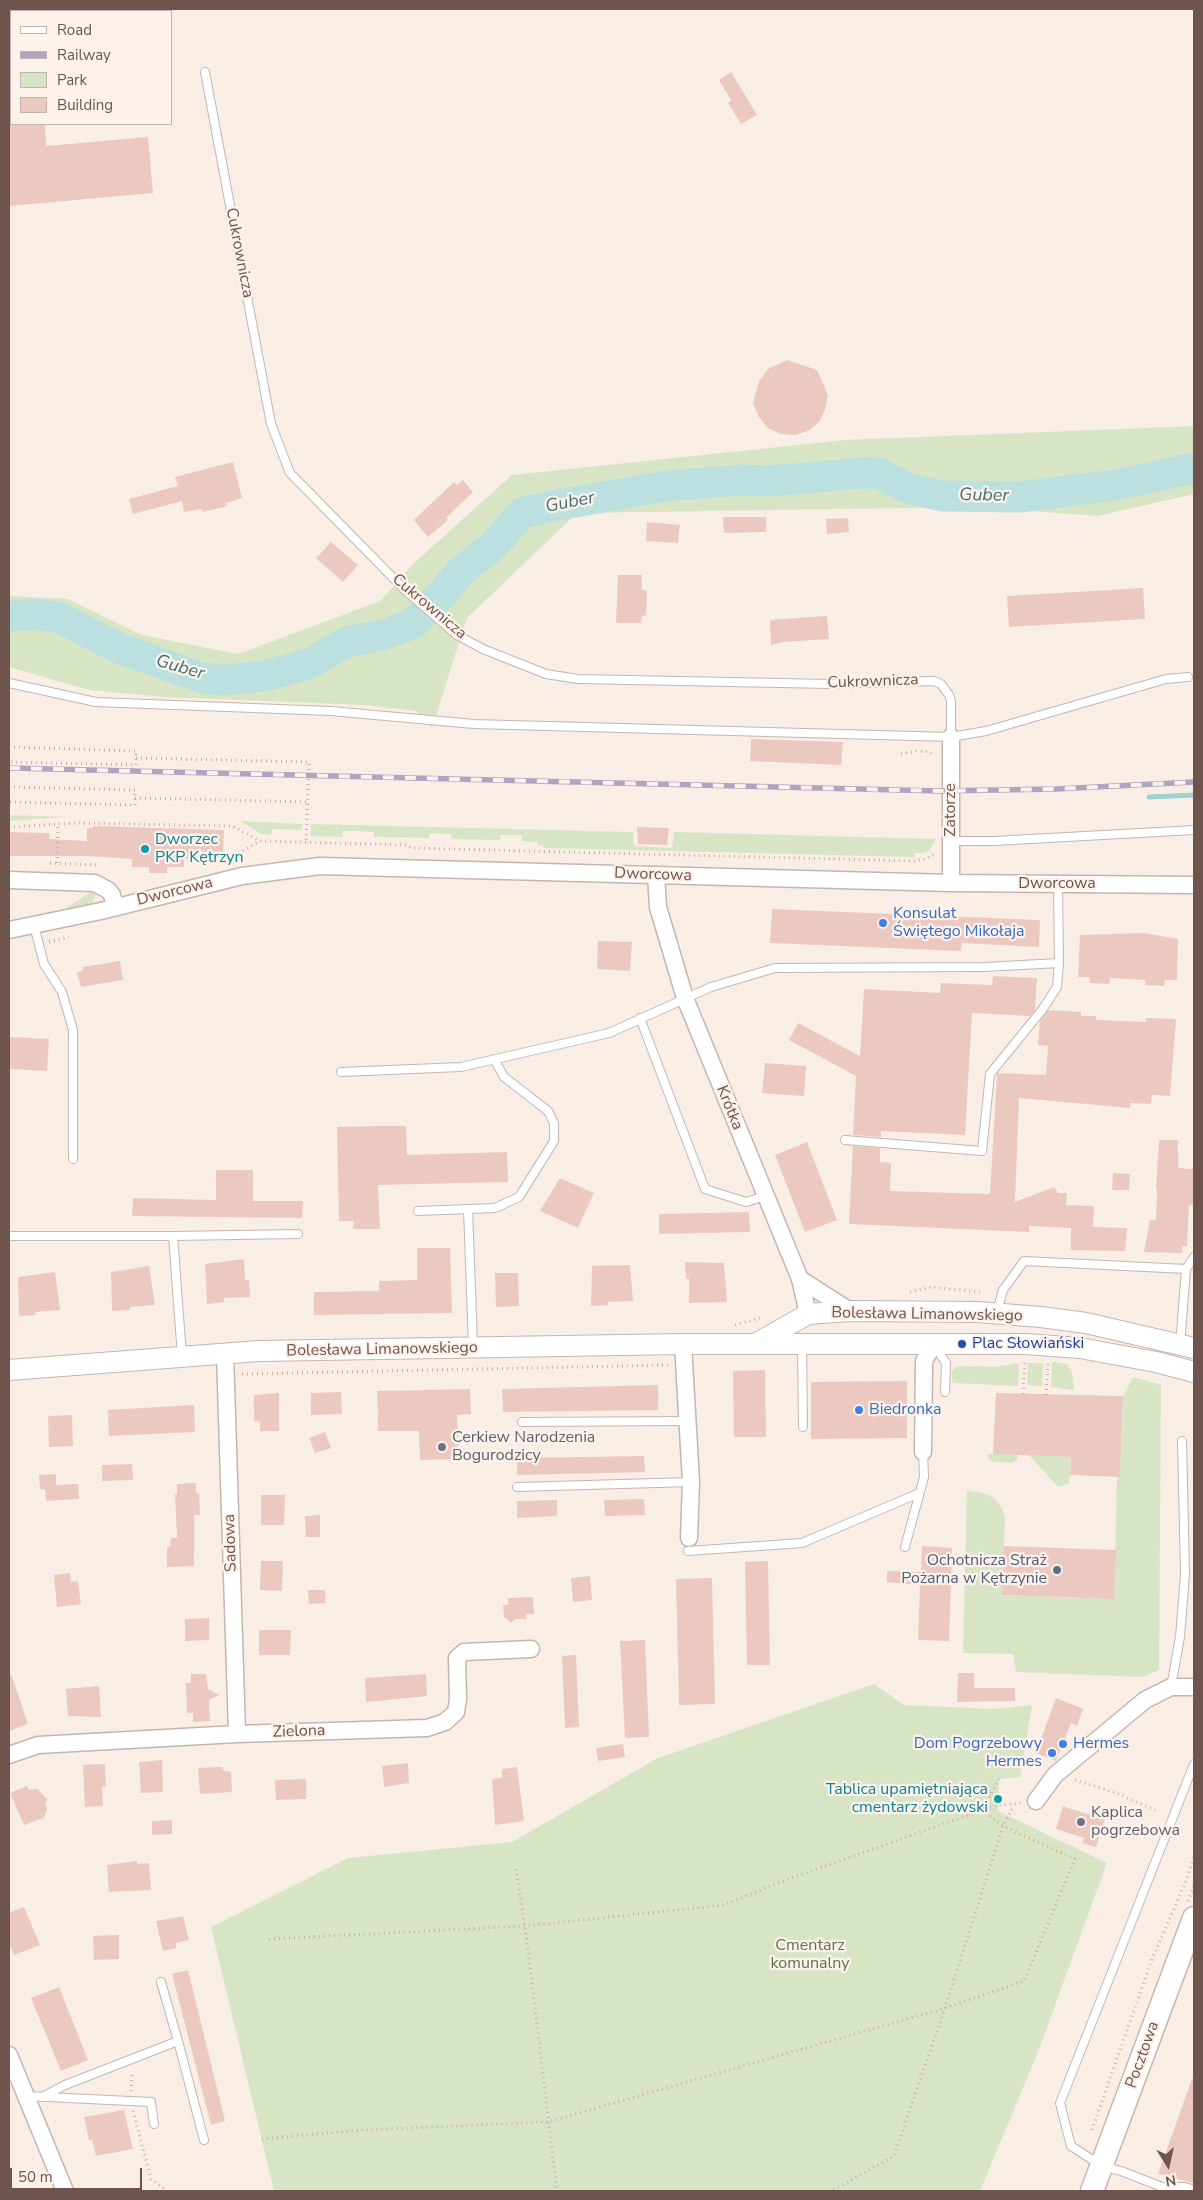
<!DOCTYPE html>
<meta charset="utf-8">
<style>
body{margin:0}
#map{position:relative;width:1203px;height:2200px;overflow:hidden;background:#f9eee5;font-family:"Nunito Sans",sans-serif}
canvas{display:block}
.frame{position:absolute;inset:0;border:10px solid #6f534d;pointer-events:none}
.legend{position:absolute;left:10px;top:10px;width:162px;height:115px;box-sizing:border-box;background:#fdf2eb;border:1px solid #c4b2ac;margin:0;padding:6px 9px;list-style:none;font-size:15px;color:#6f534d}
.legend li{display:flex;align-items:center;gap:10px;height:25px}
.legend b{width:25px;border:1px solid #c4b2ac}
.north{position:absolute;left:1143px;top:2140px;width:50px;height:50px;-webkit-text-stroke:4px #fdf2eb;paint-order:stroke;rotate:170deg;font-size:14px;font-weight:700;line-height:20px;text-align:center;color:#6f534d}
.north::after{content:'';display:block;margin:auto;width:18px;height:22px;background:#6f534d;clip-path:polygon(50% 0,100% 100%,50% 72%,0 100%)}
.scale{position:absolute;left:10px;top:2168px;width:132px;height:22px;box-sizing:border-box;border:2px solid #6f534d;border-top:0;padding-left:6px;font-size:15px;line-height:18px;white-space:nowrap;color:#6f534d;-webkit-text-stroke:4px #fdf2eb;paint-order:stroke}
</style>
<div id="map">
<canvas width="1203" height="2200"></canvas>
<div class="frame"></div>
<ul class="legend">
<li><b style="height:6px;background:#fff"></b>Road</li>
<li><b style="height:6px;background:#afa5c1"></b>Railway</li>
<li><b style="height:14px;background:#d8e5c5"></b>Park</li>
<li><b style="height:14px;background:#ecc9c0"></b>Building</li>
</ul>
<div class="north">N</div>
<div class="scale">50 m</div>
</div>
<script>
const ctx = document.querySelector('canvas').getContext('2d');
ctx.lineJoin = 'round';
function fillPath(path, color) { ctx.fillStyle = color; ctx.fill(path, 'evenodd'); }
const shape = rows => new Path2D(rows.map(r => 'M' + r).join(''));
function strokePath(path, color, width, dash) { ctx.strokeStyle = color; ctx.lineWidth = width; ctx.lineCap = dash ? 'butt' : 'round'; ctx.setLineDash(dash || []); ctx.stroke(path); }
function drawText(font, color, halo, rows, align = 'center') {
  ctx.font = font + ' "Nunito Sans",sans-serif'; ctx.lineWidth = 4.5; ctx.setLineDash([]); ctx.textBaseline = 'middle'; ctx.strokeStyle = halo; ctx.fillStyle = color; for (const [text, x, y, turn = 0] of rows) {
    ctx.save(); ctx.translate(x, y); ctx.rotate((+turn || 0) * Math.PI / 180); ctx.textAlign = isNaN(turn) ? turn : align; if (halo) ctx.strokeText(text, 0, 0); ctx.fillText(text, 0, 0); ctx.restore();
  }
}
fillPath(shape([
 [1194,426,1194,494,1097,516,976,507,577,513,467,618,432,728,416,711,363,705,164,697,89,690,9,667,9,596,68,599,142,635,238,654,380,601,414,563,512,475,845,440],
 [9,815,66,817,9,821],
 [240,821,302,824,302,830,272,829,271,835,261,834],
 [311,824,633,832,634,846,672,848,674,832,936,839,930,850,923,853,915,853,914,857,543,848,543,845,538,846,538,842,522,841,522,835,501,835,500,840,451,839,451,834,430,833,429,838,374,837,374,832,353,831,342,831,342,837,311,836],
 [94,890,96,895,92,904,63,910],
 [1052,1362,1067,1364,1072,1373,1074,1390,1051,1387],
 [1019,1363,1018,1386,953,1383,952,1381,952,1370,957,1366,995,1367],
 [1028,1363,1043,1363,1042,1386,1027,1385],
 [1133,1377,1161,1385,1159,1670,1144,1677,1016,1672,1013,1654,963,1653,967,1490,983,1493,994,1498,1001,1506,1005,1517,1002,1595,1114,1599,1117,1477,1120,1477,1123,1396],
 [987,1454,1018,1455,1017,1460,1011,1463,994,1462,989,1459],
 [1029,1455,1071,1457,1069,1483,1058,1487],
 [874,1684,904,1705,993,1709,1032,1705,1020,1777,999,1779,998,1811,1107,1863,1038,2052,980,2191,274,2191,211,1927,348,1858,512,1842,658,1758]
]), '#d8e5c5');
strokePath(shape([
 [1149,797,1194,795]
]), '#a3d1cf', 5);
strokePath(shape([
 [9,616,36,614,60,618,118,648,202,678,222,680,265,676,311,663,346,642,383,635,413,624,443,593,459,573,494,545,522,513,558,505,666,486,743,480,769,481,864,473,880,474,907,488,942,496,1020,497,1116,485,1194,468]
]), '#bce0df', 31);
fillPath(shape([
 [731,72,757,115,741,124,728,103,731,100,719,80],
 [9,124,45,124,46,146,148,137,153,193,9,206],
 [787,360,817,370,828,395,825,410,819,422,808,431,795,435,781,434,768,428,759,417,753,403,759,381,768,369],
 [233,462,242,498,225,503,227,506,203,512,201,509,184,512,182,501,133,514,129,499,178,486,175,477],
 [463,480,473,492,446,518,448,520,428,537,414,520,454,482,457,485],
 [723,517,766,517,766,532,724,533],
 [848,518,849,532,827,534,826,519],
 [647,522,680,525,678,543,646,541],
 [331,542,358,565,343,582,316,558],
 [618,575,642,575,642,590,646,590,647,595,646,615,642,616,641,623,616,623],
 [1143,588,1145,619,1009,627,1007,596],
 [827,616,829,639,783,642,771,645,770,620],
 [751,739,843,742,841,765,750,761],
 [93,826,224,830,223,858,184,859,184,867,167,867,167,873,149,873,149,867,132,867,132,859,88,856,9,856,9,832,49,833,49,839,87,841,87,828,93,828],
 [637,827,669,828,667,845,638,844],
 [772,909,1040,920,1039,947,962,943,961,951,770,943],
 [1143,933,1178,939,1177,980,1165,980,1164,986,1146,985,1145,980,1110,978,1109,984,1090,983,1089,977,1078,977,1080,935],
 [598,941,632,942,630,971,597,969],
 [120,961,123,980,81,987,77,972,82,971,83,967],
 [993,976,1037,978,1035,1010,1030,1016,972,1013,965,1135,881,1131,881,1137,853,1135,856,1076,789,1040,798,1023,860,1056,864,989,940,993,941,983,992,985],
 [1048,1010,1081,1012,1081,1016,1096,1016,1096,1020,1146,1022,1146,1018,1176,1019,1170,1096,1152,1095,1151,1104,1130,1103,1130,1108,1019,1098,1015,1202,1054,1187,1058,1193,1067,1193,1066,1205,1094,1206,1093,1227,1127,1228,1125,1251,1071,1250,1071,1228,1029,1226,1029,1232,849,1224,853,1146,880,1148,880,1162,891,1163,890,1191,990,1194,997,1074,998,1073,1046,1075,1048,1046,1038,1045,1040,1021],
 [9,1037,49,1039,47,1071,9,1069],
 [765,1063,806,1066,804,1096,762,1093],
 [374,1126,406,1126,407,1155,507,1152,508,1182,378,1185,380,1229,353,1229,354,1221,339,1221,337,1127],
 [1159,1140,1178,1140,1178,1168,1194,1169,1194,1205,1189,1205,1187,1246,1182,1246,1182,1253,1144,1252,1150,1220,1156,1220,1157,1189,1156,1188],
 [807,1142,837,1220,805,1232,775,1155],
 [216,1170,253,1170,253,1201,303,1201,302,1218,132,1216,133,1198,216,1200],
 [1113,1173,1130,1174,1129,1190,1112,1190],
 [560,1178,594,1193,578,1228,540,1211],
 [749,1212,750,1232,659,1234,659,1214],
 [417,1248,450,1248,452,1313,314,1315,314,1292,379,1291,379,1281,417,1280],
 [244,1259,245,1280,249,1280,250,1297,224,1298,224,1302,207,1304,205,1264],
 [685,1262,724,1263,727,1302,689,1303,689,1279,686,1279],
 [630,1265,633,1301,608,1302,608,1305,591,1306,592,1266],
 [149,1266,155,1305,130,1307,130,1310,112,1311,111,1272],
 [55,1272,60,1310,35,1312,36,1315,19,1316,18,1277],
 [495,1273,518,1273,519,1306,496,1307],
 [765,1370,766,1437,734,1437,733,1371],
 [907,1381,907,1438,811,1439,811,1382],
 [658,1385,658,1410,503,1412,502,1389],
 [470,1389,471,1414,457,1415,459,1459,420,1460,419,1431,378,1431,378,1414,380,1413,378,1413,377,1391],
 [341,1392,342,1414,311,1415,311,1393],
 [279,1393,279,1431,260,1431,260,1422,254,1421,254,1395],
 [996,1393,1123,1396,1120,1477,1070,1475,1071,1457,993,1454],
 [194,1405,195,1432,109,1436,108,1410],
 [72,1415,73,1446,49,1447,48,1416],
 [325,1432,331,1448,315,1453,309,1438],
 [644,1456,645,1472,517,1475,517,1458],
 [132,1464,133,1480,102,1481,102,1465],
 [56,1474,56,1485,78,1484,79,1499,46,1501,45,1490,40,1489,39,1475],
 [196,1483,196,1493,199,1493,200,1515,194,1515,194,1566,167,1567,167,1547,170,1547,171,1538,177,1538,175,1494,177,1494,177,1484],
 [261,1495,285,1495,284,1525,261,1525],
 [644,1499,645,1515,605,1516,604,1500],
 [557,1500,557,1516,517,1518,517,1501],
 [320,1515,320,1537,306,1537,305,1516],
 [922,1546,952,1548,949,1641,918,1640,920,1585,887,1582,887,1571,921,1572],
 [1004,1546,1116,1550,1114,1599,1002,1595],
 [261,1561,283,1561,282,1591,260,1590],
 [768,1561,770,1665,747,1665,745,1562],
 [70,1573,71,1582,78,1581,81,1604,57,1607,54,1575],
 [590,1576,592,1600,573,1602,571,1578],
 [712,1578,715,1704,679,1705,676,1579],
 [308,1590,325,1590,326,1603,309,1604],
 [533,1597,534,1614,526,1614,526,1619,515,1619,511,1623,504,1617,503,1605,508,1605,508,1598],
 [209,1618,209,1640,185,1641,185,1619],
 [259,1630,291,1630,290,1655,259,1655],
 [645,1640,649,1737,625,1738,620,1641],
 [576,1655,579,1727,565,1728,562,1656],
 [958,1673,974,1673,974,1688,1015,1688,1015,1701,957,1702],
 [11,1674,28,1724,9,1731,9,1675],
 [191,1674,206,1674,208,1689,219,1695,209,1700,210,1721,193,1722,193,1713,187,1713,186,1683,191,1683],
 [426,1674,427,1696,366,1702,365,1678],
 [99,1686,101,1717,68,1716,66,1689],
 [1056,1698,1083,1709,1077,1726,1071,1723,1056,1761,1036,1753],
 [623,1744,625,1757,598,1761,596,1748],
 [162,1760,163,1792,141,1793,139,1762],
 [408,1763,409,1783,384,1787,382,1766],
 [105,1764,106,1787,102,1787,103,1806,85,1807,83,1765],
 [222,1767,224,1771,231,1772,232,1792,200,1794,198,1768],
 [517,1767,524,1821,495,1825,492,1779,502,1778,502,1769],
 [306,1779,306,1799,276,1800,275,1780],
 [27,1786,29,1790,37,1789,47,1799,45,1804,47,1808,44,1818,24,1825,10,1793],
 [1063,1806,1090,1815,1092,1811,1106,1815,1096,1847,1082,1843,1084,1838,1056,1829],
 [172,1820,172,1834,152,1835,152,1821],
 [137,1861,137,1864,149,1863,151,1890,109,1892,107,1865],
 [24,1907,40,1945,14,1955,9,1942,9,1913],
 [183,1916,189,1940,176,1943,176,1948,163,1951,156,1921],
 [119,1935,119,1959,94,1960,93,1936],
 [188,1970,225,2121,211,2125,172,1974],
 [59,1987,88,2060,61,2071,31,1998],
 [1192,2079,1194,2079,1194,2183,1158,2174],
 [124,2110,133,2149,96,2156,92,2140,89,2140,84,2117]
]), '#ecc9c0');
const service = shape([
 [205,72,271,424,290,473,406,591,457,635,483,649,546,674,578,679,831,684,934,681,941,684,949,695,951,701,951,737],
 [9,683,96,702,331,711,474,724,951,737,986,731,1166,679,1188,677],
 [951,841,994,841,1194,830],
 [34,925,44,964,62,992,73,1030,73,1159],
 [640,1018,705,1189,746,1202,765,1196],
 [341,1072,461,1067,609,1033,711,987,775,968,984,967,1059,963],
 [845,1140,982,1151,990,1074,1042,1010,1057,987,1059,963,1058,885],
 [468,1209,473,1346],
 [418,1211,495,1208,519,1197,554,1141,554,1123,548,1111,504,1077,494,1059],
 [9,1236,173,1236,182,1356],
 [173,1236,298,1234],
 [1186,1269,1194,1257],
 [997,1312,1003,1290,1024,1261,1186,1269,1180,1345],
 [802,1344,803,1427],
 [935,1346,946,1363,945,1392],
 [522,1422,687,1421],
 [517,1487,691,1482],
 [905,1547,924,1477,923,1452],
 [688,1551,802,1543,917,1494],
 [1171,1687,1180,1637,1185,1574,1182,1441],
 [178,2041,204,2140],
 [46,2095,65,2085,178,2041,161,1982],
 [26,2096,151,2102,154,2124],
 [1170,2190,1121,2171,1102,2166,1071,2146,1060,2103,1194,1764],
 [1168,2191,1177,2187,1185,2187,1194,2190]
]);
const minor = shape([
 [951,737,951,883],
 [656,875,658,907,685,998,800,1279,808,1314],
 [9,880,95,883,108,890,112,895,115,907],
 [9,930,101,911,242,876,320,866,951,883,1194,885],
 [800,1279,850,1311],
 [683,1344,691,1482,689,1538],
 [225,1353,237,1734],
 [923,1452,924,1361,934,1344],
 [9,1755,38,1745,237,1734,427,1728,445,1722,456,1712,458,1699,457,1658,464,1652,531,1649],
 [1036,1801,1055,1775,1145,1700,1171,1687,1194,1687],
 [9,2055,65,2191]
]);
const tertiary = shape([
 [757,1343,808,1314,850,1311,977,1312,1041,1317,1086,1323,1194,1348],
 [9,1370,259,1351,683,1344,1026,1344,1080,1348,1156,1362,1194,1372]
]);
const secondary = shape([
 [1092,2191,1194,1918]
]);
strokePath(service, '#c9b4ad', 10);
strokePath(minor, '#c9b4ad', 19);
strokePath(tertiary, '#c9b4ad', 22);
strokePath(secondary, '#ceb5ad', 25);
strokePath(shape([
 [9,747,136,751,136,765,9,762],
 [901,754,916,751,929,752,935,755],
 [136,758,309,762,306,842],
 [9,787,135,790,135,805,9,802],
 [135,798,307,802],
 [9,827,76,823,232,826,260,841],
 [50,863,98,865],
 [57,863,58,824],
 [221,863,260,841,408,845,411,848,915,861,925,859,934,854],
 [49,942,69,937],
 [910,1292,932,1287,980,1292],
 [735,1325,763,1317],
 [242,1374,668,1365],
 [1023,1394,1025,1362],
 [1046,1395,1048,1363],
 [999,1779,982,1810,1003,1826,1014,1805],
 [1075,1780,1116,1793,1155,1810],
 [516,1869,525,1926,557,2191],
 [1188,1901,1194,1885],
 [269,1939,525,1926,724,1905,778,1883,982,1810,998,1805,1021,1803],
 [131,2091,132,2072],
 [133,2111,151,2179,167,2191],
 [1092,2130,1152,1959,1184,1886,1194,1857],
 [262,2139,361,2130,548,2122,945,2008,1024,1981,1075,1859,1003,1826,945,2008,894,2156,831,2191]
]), '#d0aca3', 3, [1, 4]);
strokePath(service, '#fff', 8);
strokePath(minor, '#fff', 16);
strokePath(tertiary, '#fff', 20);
strokePath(secondary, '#fff', 22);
const rail = shape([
 [9,768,939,791,1056,789,1194,782]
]);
strokePath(rail, '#afa5c1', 5.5);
strokePath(rail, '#fdf2eb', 4, [11]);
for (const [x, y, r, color] of [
 [145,849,5,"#0f9aa8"],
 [883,923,5,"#3f7fe0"],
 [962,1344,5,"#1a4fb4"],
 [859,1410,5,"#3f7fe0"],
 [442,1447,5,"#6b7280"],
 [1057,1570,5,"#5c6f8a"],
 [1063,1744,5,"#3f7fe0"],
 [1052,1753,5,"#3f7fe0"],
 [998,1799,5,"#0f9aa8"],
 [1081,1822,5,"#6b7280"]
]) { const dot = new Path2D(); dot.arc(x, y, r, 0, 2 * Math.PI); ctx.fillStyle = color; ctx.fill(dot); strokePath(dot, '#fdf2eb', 2); }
drawText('16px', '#6f534d', '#fdf2eb', [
 ["Cukrownicza",239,253,79],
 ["Cukrownicza",429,607,40],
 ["Cukrownicza",873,682,-2],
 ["Zatorze",951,810,-90],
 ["Dworcowa",653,875,2],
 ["Dworcowa",1057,884],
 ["Dworcowa",175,892,-14],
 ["Krótka",729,1108,68],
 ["Bolesława Limanowskiego",927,1315,1],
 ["Bolesława Limanowskiego",382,1350,-1],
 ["Sadowa",231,1543,-92],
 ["Zielona",299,1732,-2],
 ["Pocztowa",1143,2055,-70]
]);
drawText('16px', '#0d838f', '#fdf2eb', [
 ["Dworzec",155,840],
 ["PKP Kętrzyn",155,858],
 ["Tablica upamiętniająca",988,1790,"right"],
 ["cmentarz żydowski",988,1808,"right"]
], 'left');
drawText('16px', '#366cbe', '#fdf2eb', [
 ["Konsulat",893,914],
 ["Świętego Mikołaja",893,932],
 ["Biedronka",869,1410],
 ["Dom Pogrzebowy",1042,1744,"right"],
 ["Hermes",1042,1762,"right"],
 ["Hermes",1073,1744]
], 'left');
drawText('16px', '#164399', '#fdf2eb', [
 ["Plac Słowiański",972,1344]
], 'left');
drawText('16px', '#5b616d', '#fdf2eb', [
 ["Cerkiew Narodzenia",452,1438],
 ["Bogurodzicy",452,1456],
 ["Kaplica",1091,1813],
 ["pogrzebowa",1091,1831]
], 'left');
drawText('16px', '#4e5e75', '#fdf2eb', [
 ["Ochotnicza Straż",1047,1561],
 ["Pożarna w Kętrzynie",1047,1579]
], 'right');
drawText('16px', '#5d7447', '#fdf2eb', [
 ["Cmentarz",810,1946],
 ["komunalny",810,1964]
]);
drawText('italic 18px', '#437372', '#fdf2eb', [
 ["Guber",984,496,1],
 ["Guber",570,503,-11],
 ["Guber",180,668,16]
]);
</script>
